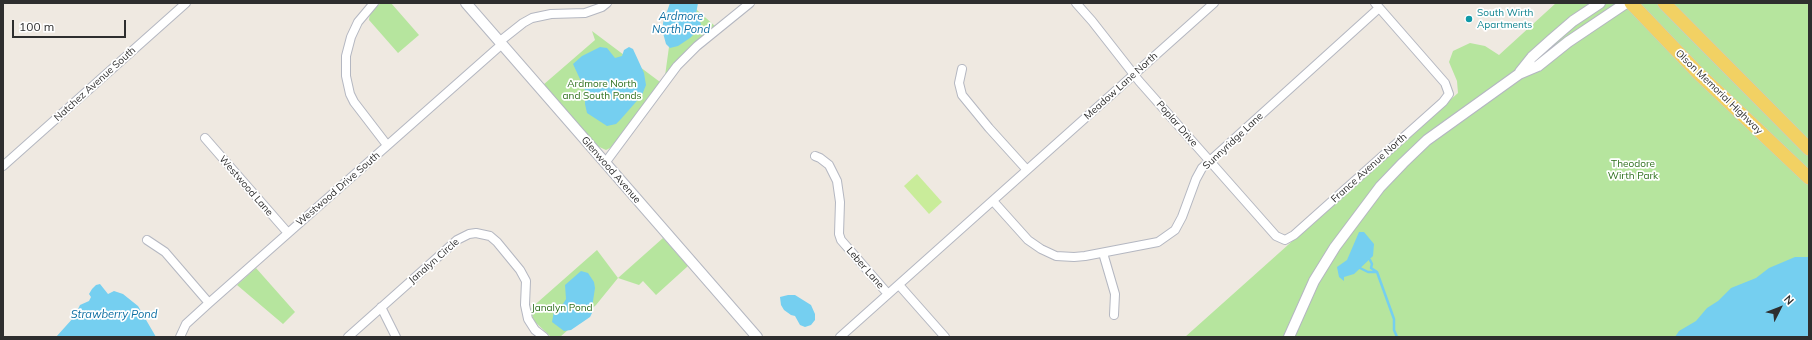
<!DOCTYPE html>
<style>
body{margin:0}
#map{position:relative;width:1812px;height:340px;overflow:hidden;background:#efe9e1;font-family:Mulish,sans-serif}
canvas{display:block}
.frame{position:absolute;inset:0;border:4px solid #2e2e2e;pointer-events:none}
.north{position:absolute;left:1760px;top:288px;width:40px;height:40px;-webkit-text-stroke:3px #fff;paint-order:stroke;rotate:48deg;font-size:11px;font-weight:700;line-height:16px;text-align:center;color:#2e2e2e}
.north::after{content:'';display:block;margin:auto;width:14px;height:18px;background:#2e2e2e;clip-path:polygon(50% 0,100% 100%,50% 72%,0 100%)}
.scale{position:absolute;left:12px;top:20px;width:114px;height:18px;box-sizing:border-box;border:2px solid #2e2e2e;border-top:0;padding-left:5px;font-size:12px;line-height:14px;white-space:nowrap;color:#2e2e2e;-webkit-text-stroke:3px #fff;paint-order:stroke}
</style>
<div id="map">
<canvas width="1812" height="340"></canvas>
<div class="frame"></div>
<div class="north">N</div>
<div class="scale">100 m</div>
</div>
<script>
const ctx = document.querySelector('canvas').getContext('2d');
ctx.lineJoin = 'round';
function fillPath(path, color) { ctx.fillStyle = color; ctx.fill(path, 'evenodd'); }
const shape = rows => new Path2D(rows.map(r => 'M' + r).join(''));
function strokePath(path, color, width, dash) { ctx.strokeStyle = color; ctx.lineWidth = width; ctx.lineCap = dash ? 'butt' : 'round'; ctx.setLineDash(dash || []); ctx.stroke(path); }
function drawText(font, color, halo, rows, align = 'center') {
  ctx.font = font + ' Mulish,sans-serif'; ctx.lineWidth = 3.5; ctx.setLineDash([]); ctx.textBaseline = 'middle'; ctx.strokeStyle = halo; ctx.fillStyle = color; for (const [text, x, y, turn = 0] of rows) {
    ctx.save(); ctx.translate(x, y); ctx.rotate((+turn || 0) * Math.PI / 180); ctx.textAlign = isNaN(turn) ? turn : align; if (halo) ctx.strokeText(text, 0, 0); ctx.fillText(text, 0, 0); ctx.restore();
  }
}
fillPath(shape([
 [381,3,391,3,419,35,398,53,369,20,370,12],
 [675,3,689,3,715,26,682,55,665,76],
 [1556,3,1809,3,1809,337,1185,337,1458,93,1457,81,1449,62,1453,51,1470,43,1485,46,1499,55],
 [592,31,660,82,616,141,610,148,606,150,597,146,543,85,595,40],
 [663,238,688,266,656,295,643,281,639,285,618,278,596,305,560,337,551,337,534,321,530,309,597,250,618,278],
 [256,268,295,312,283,324,237,285]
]), '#b6e59e');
fillPath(shape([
 [917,174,942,202,929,214,904,186]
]), '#c9ec9a');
fillPath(shape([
 [670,3,698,3,696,14,701,24,699,29,690,38,678,46,670,48,666,44,663,33,663,23],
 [600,47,607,48,615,58,622,56,624,50,629,47,633,49,644,73,646,85,642,95,621,119,616,124,607,126,587,113,585,104,585,90,573,64,582,56],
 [1359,232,1364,232,1374,244,1373,256,1354,274,1344,277,1344,281,1339,277,1337,267,1347,260],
 [1795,257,1809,257,1809,337,1675,337,1679,331,1696,321,1707,308,1718,301,1731,288,1756,278,1769,268],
 [581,271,588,273,594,282,595,288,593,301,593,311,590,317,571,330,564,331,552,322,554,311,559,305,563,304,566,299,565,285],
 [100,284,108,294,114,291,123,294,138,306,156,337,56,337,74,317,80,305,89,301,91,297,89,294,92,289,96,285],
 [788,295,795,295,811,305,815,314,815,320,811,325,805,327,800,325,795,316,791,315,784,310,781,305,780,297]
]), '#75cff0');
strokePath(shape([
 [1370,260,1372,264,1371,268,1377,272],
 [1360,268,1368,272,1377,272,1394,319,1394,330,1397,337]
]), '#75cff0', 2.5);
const minor = shape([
 [374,3,358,22,351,37,346,56,346,76,350,94,354,102,387,145],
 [1076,3,1092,21,1139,81,1276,236,1285,240,1294,235,1443,102,1449,94,1445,83,1375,3],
 [499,42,523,23,532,18,551,14,585,13,602,7,607,3],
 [962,69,959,83,962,95,989,128,1027,170],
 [205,138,288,233],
 [815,156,820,158,829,165,837,181,840,202,839,234,841,240,888,294],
 [605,163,677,66,697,46,750,3],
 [3,166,186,3],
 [993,201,1028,240,1041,249,1056,256,1074,257,1085,256,1158,242,1175,230,1182,217,1196,179,1202,168,1379,8],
 [147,240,165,252,209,303],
 [1103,253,1115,294,1114,315],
 [899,285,945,337],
 [381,307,396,337],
 [180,337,186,324,209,303,501,45],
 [348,337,457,240,469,234,476,233,490,236,497,242,520,270,526,281,525,305,528,319,535,330,544,337],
 [840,337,1214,3]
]);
const tertiary = shape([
 [466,3,757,337],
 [1520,72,1532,57,1551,40,1573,21,1600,3],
 [1289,337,1314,281,1335,247,1380,187,1403,163,1427,140,1519,74,1538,66,1568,42,1626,3]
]);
const primary = shape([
 [1631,3,1698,73,1809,178],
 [1664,3,1809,149]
]);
strokePath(minor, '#b4b7c1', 10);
strokePath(tertiary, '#b4b7c1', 12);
strokePath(primary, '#c9c9c9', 14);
strokePath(minor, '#fff', 8);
strokePath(tertiary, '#fff', 10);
strokePath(primary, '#f2d163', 13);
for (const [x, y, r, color] of [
 [1469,19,4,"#0f9aa8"]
]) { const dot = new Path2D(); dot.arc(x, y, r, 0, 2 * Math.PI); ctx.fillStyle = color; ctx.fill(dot); strokePath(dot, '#fff', 1.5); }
drawText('10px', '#0d838f', '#fff', [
 ["South Wirth",1477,13],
 ["Apartments",1477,25]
], 'left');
drawText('10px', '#2e2e2e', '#fff', [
 ["Natchez Avenue South",95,84,-42],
 ["Meadow Lane North",1121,86,-42],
 ["Olson Memorial Highway",1719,92,44],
 ["Poplar Drive",1177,124,49],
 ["Sunnyridge Lane",1233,141,-43],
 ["France Avenue North",1369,168,-42],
 ["Glenwood Avenue",611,170,49],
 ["Westwood Lane",246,186,49],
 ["Westwood Drive South",338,189,-41],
 ["Janalyn Circle",434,261,-41],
 ["Leber Lane",865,268,49]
]);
drawText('10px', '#2c6e1b', '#fff', [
 ["Ardmore North",602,84],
 ["and South Ponds",602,96],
 ["Theodore",1633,164],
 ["Wirth Park",1633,176],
 ["Janalyn Pond",562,308]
]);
drawText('italic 11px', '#0d6fa3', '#fff', [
 ["Ardmore",681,17],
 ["North Pond",681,30],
 ["Strawberry Pond",114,315]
]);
</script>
